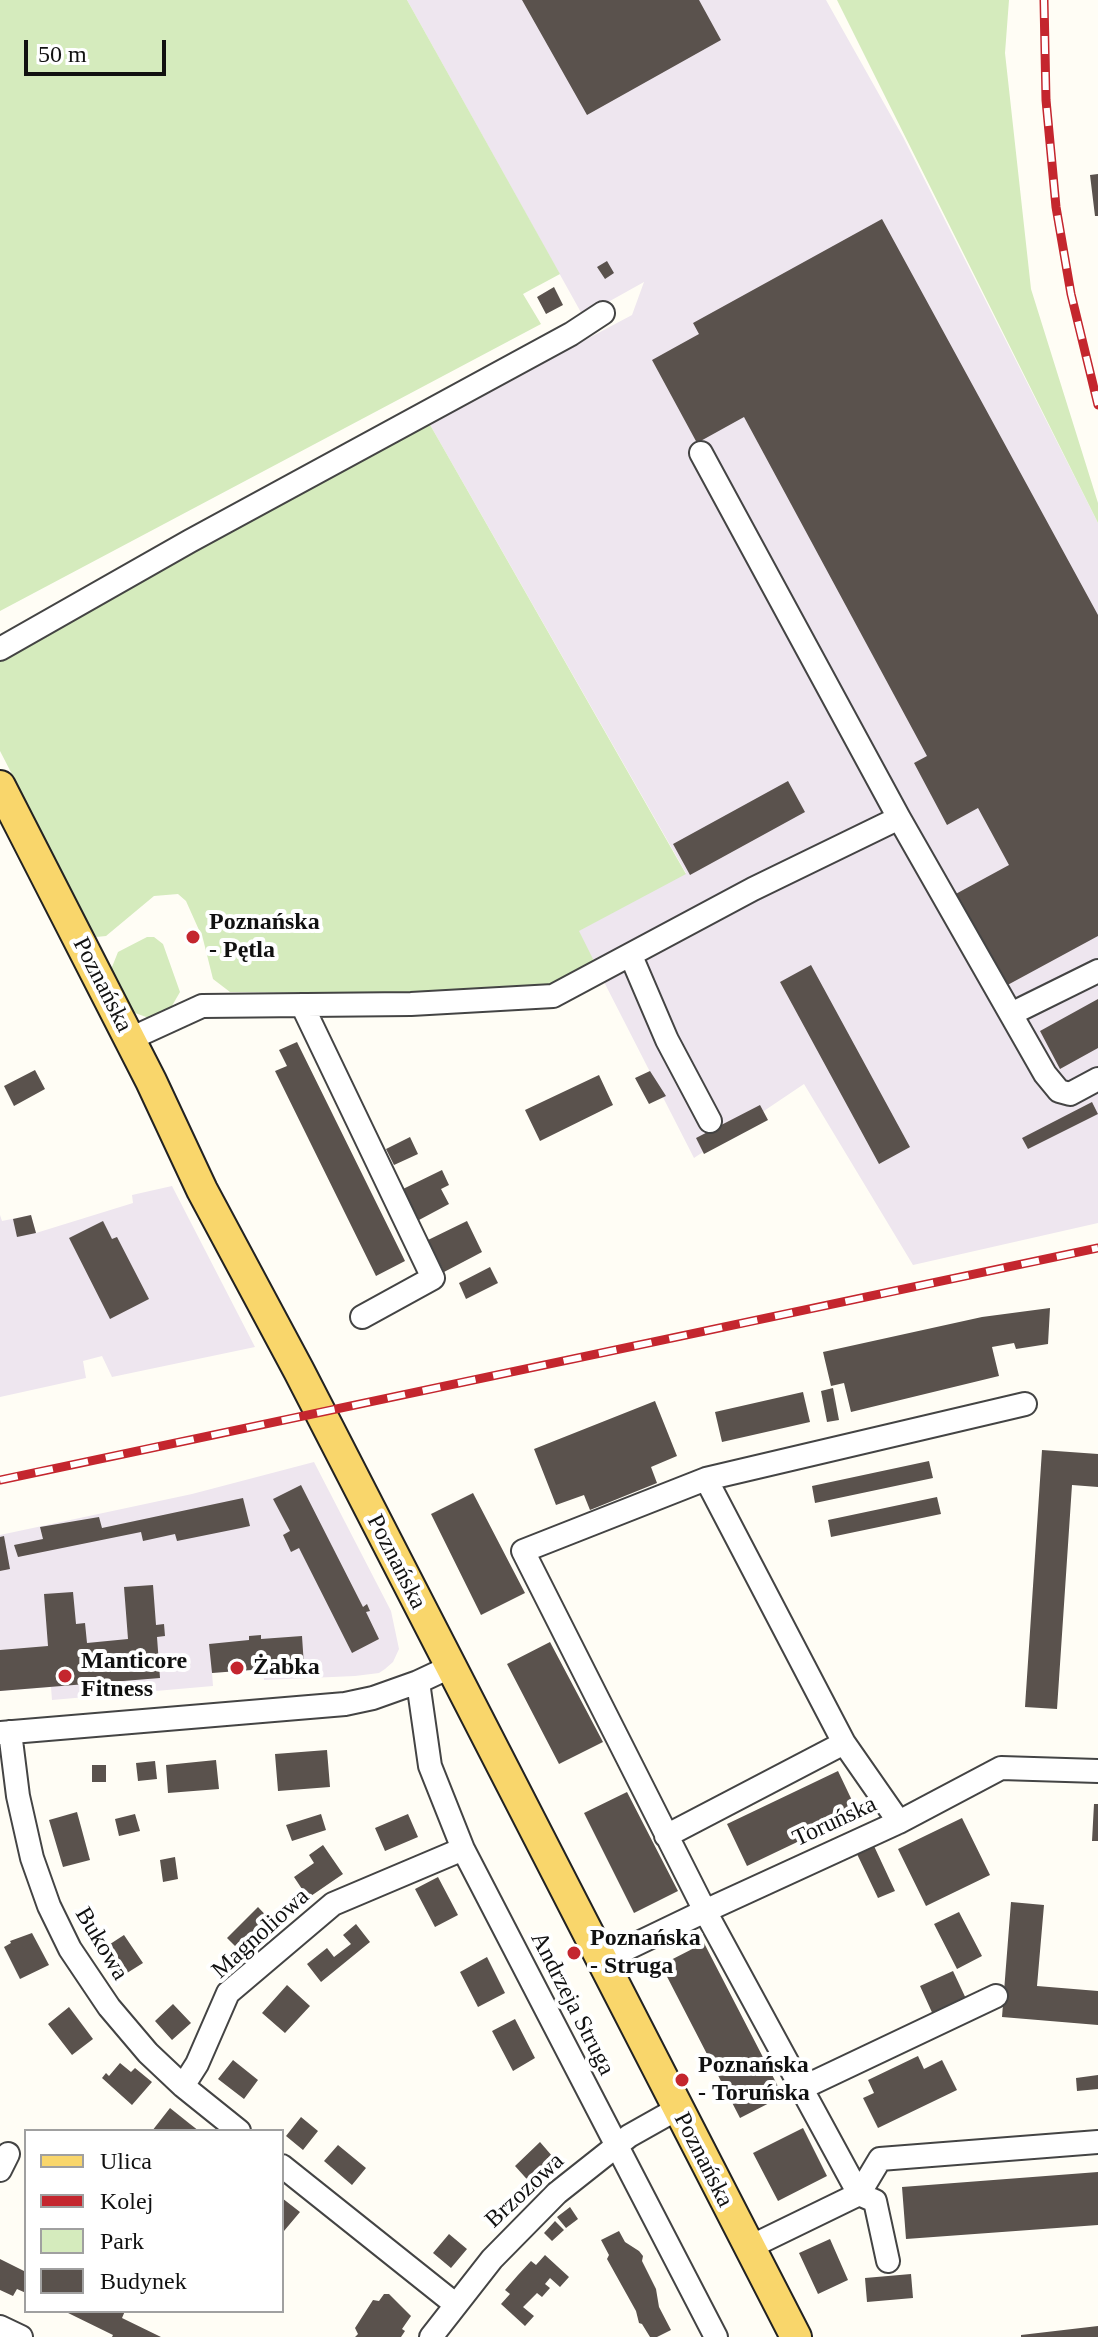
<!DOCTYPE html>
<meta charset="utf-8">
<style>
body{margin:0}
#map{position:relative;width:1098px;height:2337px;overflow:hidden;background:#fffdf5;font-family:"Times New Roman",serif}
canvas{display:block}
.legend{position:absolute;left:24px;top:2129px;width:260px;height:184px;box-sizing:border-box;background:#fff;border:2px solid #a0a0a0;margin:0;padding:10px 14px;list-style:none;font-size:24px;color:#111}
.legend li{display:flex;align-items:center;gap:16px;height:40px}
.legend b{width:40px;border:2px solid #a0a0a0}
.scale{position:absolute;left:24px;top:40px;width:142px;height:36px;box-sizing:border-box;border:4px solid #111;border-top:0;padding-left:10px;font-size:24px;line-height:28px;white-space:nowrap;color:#111;-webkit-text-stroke:6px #fff;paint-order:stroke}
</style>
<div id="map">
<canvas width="1098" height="2337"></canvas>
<ul class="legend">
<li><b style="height:10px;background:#f9d66b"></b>Ulica</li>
<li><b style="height:10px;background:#c4262e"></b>Kolej</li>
<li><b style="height:22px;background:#d5ebbd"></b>Park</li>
<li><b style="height:22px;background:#5a524d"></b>Budynek</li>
</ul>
<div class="scale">50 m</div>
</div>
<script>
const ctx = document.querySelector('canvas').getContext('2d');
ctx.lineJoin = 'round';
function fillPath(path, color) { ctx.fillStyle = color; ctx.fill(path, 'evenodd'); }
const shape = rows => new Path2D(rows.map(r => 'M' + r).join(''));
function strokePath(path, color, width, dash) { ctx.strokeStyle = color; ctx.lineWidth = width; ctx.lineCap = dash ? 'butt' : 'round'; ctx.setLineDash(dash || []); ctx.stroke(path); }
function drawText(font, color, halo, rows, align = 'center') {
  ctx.font = font + ' "Times New Roman",serif'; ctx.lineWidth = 8; ctx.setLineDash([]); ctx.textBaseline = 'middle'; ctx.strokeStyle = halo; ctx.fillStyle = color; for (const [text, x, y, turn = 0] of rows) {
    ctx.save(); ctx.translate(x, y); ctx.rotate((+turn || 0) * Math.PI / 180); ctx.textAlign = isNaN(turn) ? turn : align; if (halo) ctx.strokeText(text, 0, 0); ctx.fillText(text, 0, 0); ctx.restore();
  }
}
fillPath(shape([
 [407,0,826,0,903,137,1098,523,1098,1223,913,1265,804,1084,694,1158,578,931,686,873,429,423,632,315,644,282,583,316],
 [172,1186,255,1347,112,1377,102,1356,83,1361,86,1378,0,1397,0,1215,2,1221,31,1215,36,1233,133,1203,132,1195],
 [314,1462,391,1611,399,1649,393,1662,385,1669,379,1673,355,1676,264,1680,263,1669,212,1673,213,1686,52,1700,51,1687,0,1691,0,1535,192,1494]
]), '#eee6ef');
fillPath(shape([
 [0,0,407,0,560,274,523,294,541,324,0,611],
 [837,0,1009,0,1005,53,1031,289,1098,503,1098,523],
 [429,423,686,874,579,931,595,963,563,980,538,988,499,987,406,993,230,992,213,979,203,939,186,901,178,894,154,896,106,936,96,937,0,751,0,660],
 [147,937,154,937,163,944,180,992,169,1011,157,1017,149,1018,135,1013,128,1007,110,972,118,952]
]), '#d5ebbd');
fillPath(shape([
 [522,0,699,0,721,40,587,115],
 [1098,174,1098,216,1095,216,1090,175],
 [882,219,1098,615,1098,936,1002,988,952,896,1009,865,978,808,947,825,914,763,927,756,744,417,697,443,652,360,699,334,693,323],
 [607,261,614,273,605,279,597,267],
 [554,287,563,305,546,314,537,297],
 [788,781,805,812,690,875,673,844],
 [811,965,910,1147,879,1164,780,982],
 [1098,999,1098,1048,1060,1069,1040,1031],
 [297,1042,405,1261,376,1276,275,1071,287,1066,279,1050],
 [35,1070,45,1089,14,1106,4,1086],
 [650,1071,666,1096,649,1104,635,1078],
 [599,1075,613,1105,540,1141,525,1110],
 [1092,1102,1098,1114,1028,1149,1022,1138],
 [760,1105,768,1120,704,1154,696,1138],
 [410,1137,418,1154,394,1165,386,1149],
 [442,1170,449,1185,441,1189,449,1204,419,1220,403,1189],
 [31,1215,36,1233,17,1237,13,1219],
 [103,1221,112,1239,117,1237,149,1299,110,1319,69,1238],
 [467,1221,482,1252,444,1272,428,1240],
 [490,1267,498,1283,466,1299,459,1283],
 [1050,1308,1048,1344,1016,1349,1014,1343,992,1347,999,1376,851,1412,844,1383,831,1386,823,1352,982,1317],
 [833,1388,839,1420,827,1422,821,1391],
 [803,1392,810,1422,722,1442,715,1412],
 [655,1401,677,1456,651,1467,657,1483,590,1510,584,1495,556,1505,534,1449],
 [1042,1450,1098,1454,1098,1487,1072,1485,1057,1709,1025,1707],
 [929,1461,933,1478,815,1503,812,1486],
 [301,1485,363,1607,367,1604,370,1611,366,1612,379,1639,352,1653,299,1548,291,1552,283,1535,290,1531,273,1499],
 [473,1493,525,1593,481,1615,431,1514],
 [937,1497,941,1514,831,1537,828,1520],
 [243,1498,250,1526,241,1528,177,1541,175,1534,143,1541,141,1532,18,1557,14,1545,43,1539,40,1527,99,1517,102,1528],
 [4,1536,10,1569,0,1571,0,1537],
 [153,1585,156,1625,164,1624,165,1636,157,1637,160,1678,0,1691,0,1650,48,1646,44,1594,73,1592,76,1624,85,1623,87,1643,128,1639,124,1587],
 [261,1635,261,1639,302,1636,304,1666,212,1673,209,1644,249,1640,249,1636],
 [550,1642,603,1742,559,1764,507,1664],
 [327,1750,330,1787,278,1791,275,1754],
 [216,1760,219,1789,168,1793,166,1765],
 [155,1761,157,1779,138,1781,136,1763],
 [92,1765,106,1765,106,1782,92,1782],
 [838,1771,858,1813,747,1866,727,1824],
 [627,1792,678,1891,634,1913,584,1813],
 [1094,1804,1098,1804,1098,1841,1092,1841],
 [77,1812,90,1860,63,1867,49,1820],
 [135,1814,140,1831,119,1836,115,1819],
 [321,1814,326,1830,292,1841,286,1825],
 [408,1814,418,1837,385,1851,375,1828],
 [962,1818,990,1875,926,1906,898,1849],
 [323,1845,343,1874,308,1898,294,1877,314,1863,309,1855],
 [874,1846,895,1891,878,1898,857,1854],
 [175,1857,178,1879,163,1882,160,1860],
 [438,1877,458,1915,435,1927,415,1889],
 [1011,1902,1044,1905,1037,1986,1098,1991,1098,2025,1002,2017],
 [258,1907,275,1925,252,1947,244,1938,235,1946,227,1938],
 [959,1912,982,1956,957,1969,934,1924],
 [356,1924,370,1942,321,1982,307,1964,327,1948,334,1957,351,1944,343,1935],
 [32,1933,49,1965,20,1979,4,1947,11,1943,10,1941],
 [124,1935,143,1963,119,1978,101,1950],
 [704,1943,783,2096,740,2118,661,1965],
 [487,1957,505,1993,478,2007,460,1972],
 [953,1971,968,2003,935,2019,920,1986],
 [287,1985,310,2006,285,2033,262,2013],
 [173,2004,191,2023,172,2040,155,2021],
 [69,2007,93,2039,72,2055,48,2024],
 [515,2019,535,2058,513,2071,492,2031],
 [918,2056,924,2069,942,2060,957,2090,878,2128,863,2098,874,2093,868,2080],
 [233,2060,258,2080,244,2099,218,2079],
 [120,2063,131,2072,135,2068,152,2082,132,2105,102,2078,106,2073,109,2076],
 [1098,2075,1098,2089,1077,2091,1076,2078],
 [170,2108,190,2124,199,2131,152,2131],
 [301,2117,318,2131,303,2150,286,2136],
 [803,2128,827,2176,778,2201,753,2153],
 [540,2142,553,2157,548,2162,553,2168,533,2186,515,2166],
 [338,2145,366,2168,352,2185,324,2161],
 [1098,2172,1098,2225,906,2239,902,2187],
 [282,2198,300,2212,284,2231,282,2229],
 [570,2207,578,2219,566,2228,557,2217],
 [555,2221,564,2230,552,2241,544,2233],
 [619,2231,625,2242,639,2251,643,2256,642,2261,656,2289,659,2307,671,2330,657,2337,650,2337,642,2324,639,2323,636,2311,607,2259,609,2255,601,2240],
 [449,2234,467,2249,451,2268,433,2253],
 [830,2239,848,2280,818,2294,799,2253],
 [545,2255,569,2277,560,2287,550,2278,545,2284,550,2288,542,2297,537,2293,523,2307,534,2316,525,2326,501,2304,510,2294,505,2290,518,2275,531,2261,536,2265],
 [0,2259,26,2272,26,2293,17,2289,13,2296,0,2290],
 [911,2274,913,2298,867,2302,865,2278],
 [384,2294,389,2294,411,2316,402,2329,405,2331,401,2337,355,2337,358,2334,355,2328,373,2300,379,2301],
 [64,2311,125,2311,122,2318,161,2337,112,2337,113,2335],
 [1098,2326,1098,2337,1021,2337,1021,2335]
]), '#5a524d');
const minor = shape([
 [0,649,190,541,571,334,603,313],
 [899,818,1045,1074,1059,1091,1070,1094,1098,1079],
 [631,956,667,1040,710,1121],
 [302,1005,433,1278,362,1317],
 [1011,1014,1098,971],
 [130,1039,202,1006,411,1004,553,996,753,889,899,818,701,453],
 [706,1479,844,1743,899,1822],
 [450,1667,418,1682,430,1766,463,1849,716,2337],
 [10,1732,18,1796,32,1858,49,1906,70,1949,109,2007,148,2053,183,2086,239,2131],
 [0,1733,345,1704,373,1698,418,1682],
 [666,1836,844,1743],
 [601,1961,705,1911,899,1822,1001,1768,1098,1771],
 [183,2086,197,2064,228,1993,333,1904,463,1849],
 [802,2088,996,1996],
 [282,2166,455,2304],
 [0,2170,8,2154],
 [748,2248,859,2194,880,2159,1098,2142],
 [888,2261,875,2201,859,2194,705,1911,523,1551,706,1479,1025,1404],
 [0,2327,21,2337],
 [431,2337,492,2259,557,2193,629,2136,677,2109]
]);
const major = shape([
 [0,786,151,1081,202,1190,299,1371,796,2337]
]);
strokePath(minor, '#444', 26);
strokePath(major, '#222', 34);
strokePath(minor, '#fff', 22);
strokePath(major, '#f9d66b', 30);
const rail = shape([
 [1044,0,1046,100,1056,207,1071,294,1098,405],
 [0,1480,1098,1248]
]);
strokePath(rail, '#c4262e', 9);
strokePath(rail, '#fff', 6, [18]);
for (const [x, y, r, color] of [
 [193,937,8,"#c4262e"],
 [237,1668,8,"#c4262e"],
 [65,1676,8,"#c4262e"],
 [574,1953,8,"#c4262e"],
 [682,2080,8,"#c4262e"]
]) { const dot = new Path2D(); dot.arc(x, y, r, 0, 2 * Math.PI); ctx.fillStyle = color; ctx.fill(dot); strokePath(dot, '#fff', 3); }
drawText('bold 24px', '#111', '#fff', [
 ["Poznańska",209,923],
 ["- Pętla",209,951],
 ["Manticore",81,1662],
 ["Fitness",81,1690],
 ["Żabka",253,1668],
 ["Poznańska",590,1939],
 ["- Struga",590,1967],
 ["Poznańska",698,2066],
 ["- Toruńska",698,2094]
], 'left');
drawText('24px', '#111', '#fff', [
 ["Poznańska",102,985,63],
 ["Poznańska",396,1562,63],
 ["Toruńska",835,1822,-25],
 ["Magnoliowa",261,1934,-42],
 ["Bukowa",101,1944,59],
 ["Andrzeja Struga",572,2004,63],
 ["Poznańska",703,2160,63],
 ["Brzozowa",525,2191,-43]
]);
</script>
